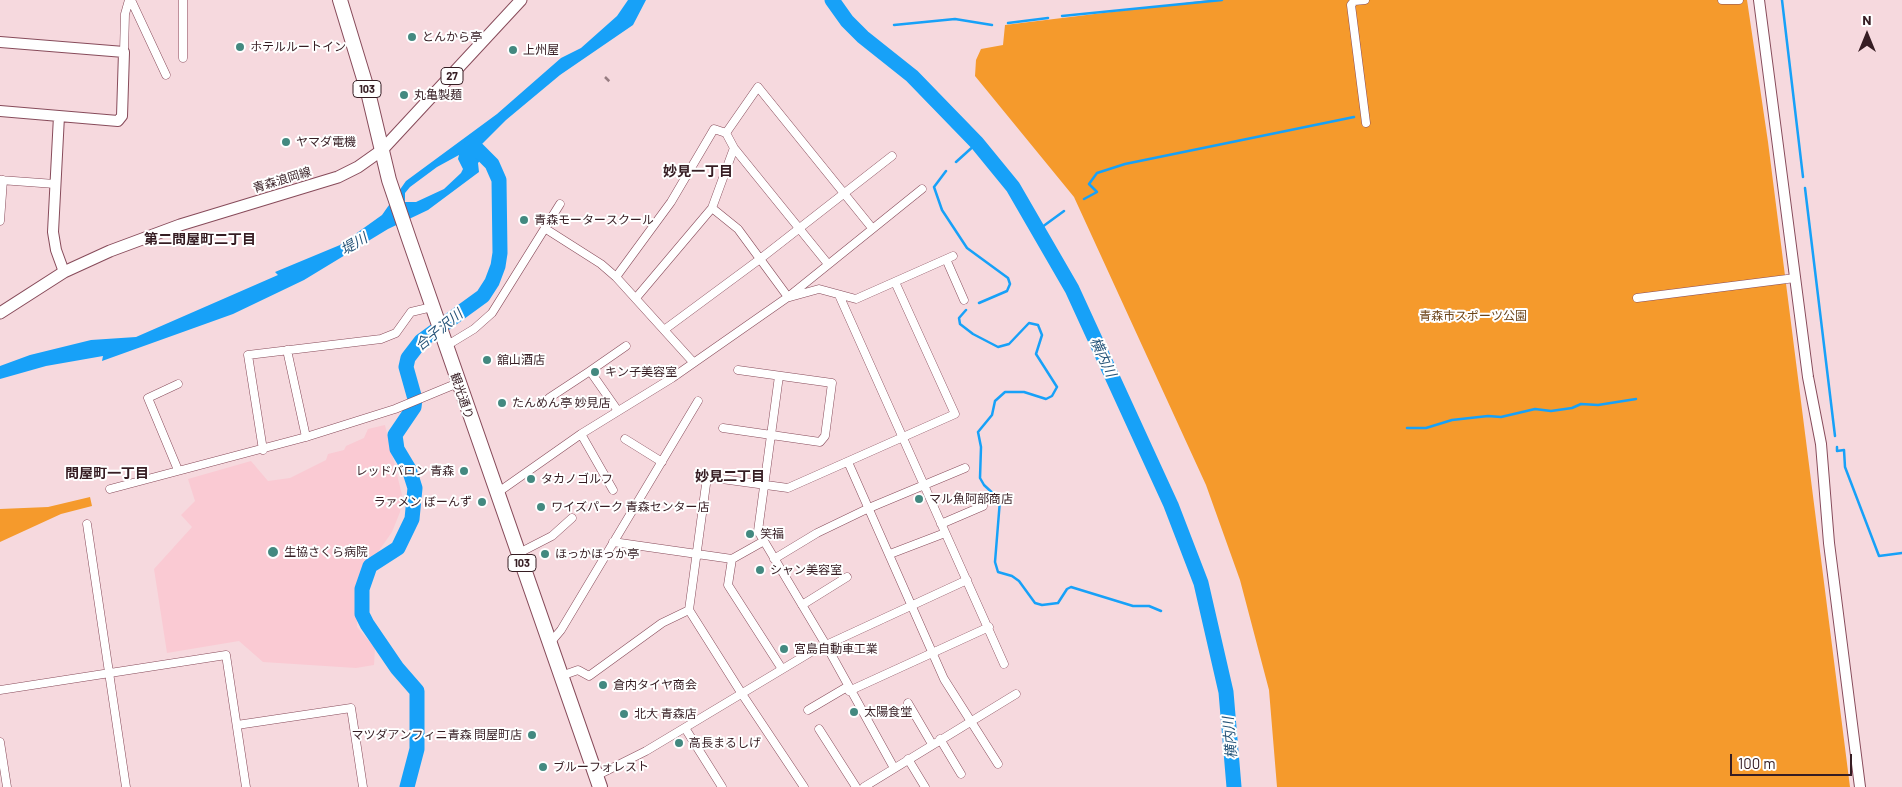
<!DOCTYPE html>
<meta charset="utf-8">
<style>
body{margin:0}
#map{position:relative;width:1902px;height:787px;overflow:hidden;background:#f6d9de;font-family:Barlow,sans-serif}
canvas{display:block}
.north{position:absolute;left:1842px;top:10px;width:50px;height:50px;-webkit-text-stroke:4px #fff;paint-order:stroke;rotate:0deg;font-size:14px;font-weight:700;line-height:20px;text-align:center;color:#361d23}
.north::after{content:'';display:block;margin:auto;width:18px;height:22px;background:#361d23;clip-path:polygon(50% 0,100% 100%,50% 72%,0 100%)}
.scale{position:absolute;left:1730px;top:754px;width:122px;height:22px;box-sizing:border-box;border:2px solid #361d23;border-top:0;padding-left:6px;font-size:15px;line-height:18px;white-space:nowrap;color:#361d23;-webkit-text-stroke:4px #fff;paint-order:stroke}
</style>
<div id="map">
<canvas width="1902" height="787"></canvas>
<div class="north">N</div>
<div class="scale">100 m</div>
</div>
<script>
const ctx = document.querySelector('canvas').getContext('2d');
ctx.lineJoin = 'round';
function fillPath(path, color) { ctx.fillStyle = color; ctx.fill(path, 'evenodd'); }
const shape = rows => new Path2D(rows.map(r => 'M' + r).join(''));
function strokePath(path, color, width, dash) { ctx.strokeStyle = color; ctx.lineWidth = width; ctx.lineCap = dash ? 'butt' : 'round'; ctx.setLineDash(dash || []); ctx.stroke(path); }
function drawText(font, color, halo, rows, align = 'center') {
  ctx.font = font + ' Barlow,"Noto Sans JP",sans-serif'; ctx.lineWidth = 4; ctx.setLineDash([]); ctx.textBaseline = 'middle'; ctx.strokeStyle = halo; ctx.fillStyle = color; for (const [text, x, y, turn = 0] of rows) {
    ctx.save(); ctx.translate(x, y); ctx.rotate((+turn || 0) * Math.PI / 180); ctx.textAlign = isNaN(turn) ? turn : align; if (halo) ctx.strokeText(text, 0, 0); ctx.fillText(text, 0, 0); ctx.restore();
  }
}
fillPath(shape([
 [385,425,402,495,400,512,392,532,364,572,357,601,357,627,375,648,374,665,356,668,263,662,239,641,167,653,154,569,192,527,181,515,195,501,188,479,251,461,268,481,290,478,326,460,328,454,344,450,346,446,364,438,368,429]
]), '#facad3');
fillPath(shape([
 [1209,0,1747,0,1768,142,1850,787,1277,787,1269,690,1240,580,1206,485,1074,197,975,76,976,60,981,49,1003,45,1005,25],
 [90,497,92,506,61,514,0,542,0,509,48,507]
]), '#f59a2c');
fillPath(shape([
 [628,0,646,0,633,25,560,75,506,120,481,145,485,155,478,163,479,172,428,210,388,229,304,280,233,314,102,361,103,356,46,366,0,379,0,366,30,355,91,340,136,337,278,275,275,272,340,245,382,215,406,181,497,114,561,58,581,48,617,16],
 [459,155,458,159,463,169,461,173,444,189,416,202,405,202,405,193,410,187,437,167]
]), '#17a1f8');
strokePath(shape([
 [1782,0,1803,177],
 [1062,16,1222,0],
 [1008,23,1048,18],
 [894,25,955,19,992,25],
 [852,26,859,26],
 [956,162,977,143],
 [946,171,934,187,942,210,967,248,1008,278,1010,284,1007,291,979,303],
 [1805,188,1835,436],
 [1084,199,1097,192,1089,184,1097,173,1125,164,1354,117],
 [1038,230,1064,211],
 [966,310,959,318,960,324,973,334,998,347,1009,344,1029,323,1038,325,1042,335,1036,354,1057,387,1052,396,1046,399,1024,392,1005,392,995,401,992,415,978,432,981,447,980,478,984,485,1000,500,995,562,998,572,1012,576,1019,581,1035,603,1042,605,1058,603,1067,589,1071,587,1133,606,1149,606,1161,611],
 [1407,428,1426,428,1452,420,1488,416,1501,417,1535,409,1551,411,1572,408,1581,404,1598,405,1636,399],
 [1837,447,1837,451,1844,450,1845,467,1879,556,1902,553]
]), '#17a1f8', 2.5);
strokePath(shape([
 [832,0,847,21,863,37,912,76,977,143,1013,187,1072,289,1171,505,1201,583,1226,692,1234,787],
 [407,787,417,749,417,691,397,668,367,624,362,614,362,589,370,566,398,548,412,519,415,488,409,469,397,449,395,435,414,407,415,399,406,367,408,358,421,341,483,296,492,282,498,266,500,253,499,180,492,164,472,144]
]), '#17a1f8', 15);
const street = shape([
 [131,0,166,75],
 [183,0,183,58],
 [1365,0,1354,1,1351,5,1366,123],
 [1722,0,1739,0],
 [124,52,125,14,129,0],
 [734,148,828,264],
 [0,180,55,184],
 [712,208,738,229,788,297],
 [0,221,3,180],
 [546,229,601,264,616,277,693,362],
 [946,259,964,300],
 [616,277,671,202,714,129,726,133],
 [839,295,1004,664],
 [790,297,819,289,856,299,953,256],
 [636,298,712,208,734,148,726,133,758,87,872,228],
 [1637,298,1795,278],
 [664,330,760,259,892,156],
 [446,346,474,329,492,313,560,204],
 [287,350,306,437],
 [590,371,626,346],
 [779,376,758,531,826,645,894,768],
 [178,384,148,398,178,470],
 [549,398,590,371,618,411],
 [723,428,820,442,825,436,832,383,738,370],
 [581,434,613,490],
 [625,439,662,462],
 [263,450,248,355,381,339,396,333,411,312,432,307],
 [848,462,944,679,998,764],
 [110,489,306,437,395,409,458,383],
 [497,493,581,434,672,378,788,297,922,189],
 [87,524,126,787],
 [941,524,983,506],
 [613,542,732,559,764,541],
 [519,553,552,536,572,518],
 [890,554,945,533],
 [732,559,728,585,782,669],
 [774,559,817,533,869,508,965,468],
 [802,605,847,577],
 [550,643,561,630,698,401],
 [561,676,578,670,589,676,662,623,689,610],
 [0,690,226,655,246,787],
 [849,691,989,627],
 [908,703,932,744],
 [808,710,847,687],
 [237,725,351,708,363,787],
 [685,728,722,787],
 [819,729,856,787],
 [940,739,961,774],
 [0,742,7,787],
 [908,759,925,787],
 [596,776,646,751,811,652,967,580],
 [804,787,742,694,689,610,707,477,788,488,955,414,895,282],
 [864,787,1016,694]
]);
const secondary = shape([
 [1759,0,1808,377,1821,444,1829,543,1860,787],
 [0,42,124,52,122,116,118,121,0,111],
 [59,116,53,232,56,250,64,272]
]);
const primary = shape([
 [0,313,64,272,110,251,180,225,338,177,358,167,382,150,521,0]
]);
const highway = shape([
 [340,0,368,92,389,180,409,239,600,787]
]);
strokePath(street, '#874b5a', 9);
strokePath(secondary, '#874b5a', 12);
strokePath(primary, '#874b5a', 13);
strokePath(highway, '#874b5a', 16);
strokePath(street, '#fff', 8);
strokePath(secondary, '#fff', 10);
strokePath(primary, '#fff', 11);
strokePath(highway, '#fff', 14);
strokePath(shape([
 [605,77,612,84]
]), '#987d82', 2.5, [6, 6]);
for (const [x, y, r, color] of [
 [412,37,5,"#438980"],
 [240,47,5,"#438980"],
 [513,50,5,"#438980"],
 [404,95,5,"#438980"],
 [286,142,5,"#438980"],
 [524,220,5,"#438980"],
 [487,360,5,"#438980"],
 [595,372,5,"#438980"],
 [502,403,5,"#438980"],
 [464,471,5,"#438980"],
 [531,479,5,"#438980"],
 [919,499,5,"#438980"],
 [482,502,5,"#438980"],
 [541,507,5,"#438980"],
 [750,534,5,"#438980"],
 [273,552,6,"#438980"],
 [545,554,5,"#438980"],
 [760,570,5,"#438980"],
 [784,649,5,"#438980"],
 [603,685,5,"#438980"],
 [854,712,5,"#438980"],
 [624,714,5,"#438980"],
 [532,735,5,"#438980"],
 [679,743,5,"#438980"],
 [543,767,5,"#438980"]
]) { const dot = new Path2D(); dot.arc(x, y, r, 0, 2 * Math.PI); ctx.fillStyle = color; ctx.fill(dot); strokePath(dot, '#fff', 2); }
for (const [x, y, w] of [
 [452,76,22],
 [367,89,28],
 [522,563,28]
]) { const box = new Path2D(); box.roundRect(x - w / 2, y - 8.5, w, 17, 4); ctx.fillStyle = '#fff'; ctx.fill(box); strokePath(box, '#361d23', 1); }
drawText('bold 11px', '#361d23', null, [
 ["27",452,76],
 ["103",367,89],
 ["103",522,563]
]);
drawText('12px', '#361d23', '#fff', [
 ["とんから亭",422,37],
 ["ホテルルートイン",250,47],
 ["上州屋",523,50],
 ["丸亀製麺",414,95],
 ["ヤマダ電機",296,142],
 ["青森モータースクール",534,220],
 ["舘山酒店",497,360],
 ["キン子美容室",605,372],
 ["たんめん亭 妙見店",512,403],
 ["レッドバロン 青森",454,471,"right"],
 ["タカノゴルフ",541,479],
 ["マル魚阿部商店",929,499],
 ["ラァメン ぼーんず",472,502,"right"],
 ["ワイズパーク 青森センター店",551,507],
 ["笑福",760,534],
 ["生協さくら病院",284,552],
 ["ほっかほっか亭",555,554],
 ["シャン美容室",770,570],
 ["宮島自動車工業",794,649],
 ["倉内タイヤ商会",613,685],
 ["太陽食堂",864,712],
 ["北大 青森店",634,714],
 ["マツダアンフィニ青森 問屋町店",522,735,"right"],
 ["高長まるしげ",689,743],
 ["ブルーフォレスト",553,767]
], 'left');
drawText('12px', '#361d23', '#fff', [
 ["青森浪岡線",282,180,-17],
 ["観光通り",462,396,71]
]);
drawText('12px', '#6c4419', '#fff', [
 ["青森市スポーツ公園",1473,316]
]);
drawText('bold 14px', '#361d23', '#fff', [
 ["妙見一丁目",698,171],
 ["第二問屋町二丁目",200,239],
 ["問屋町一丁目",107,473],
 ["妙見二丁目",730,476]
]);
drawText('italic 14px', '#265479', '#fff', [
 ["堤川",354,244,-30],
 ["合子沢川",439,330,-39],
 ["横内川",1103,357,65],
 ["横内川",1230,738,-95]
]);
</script>
